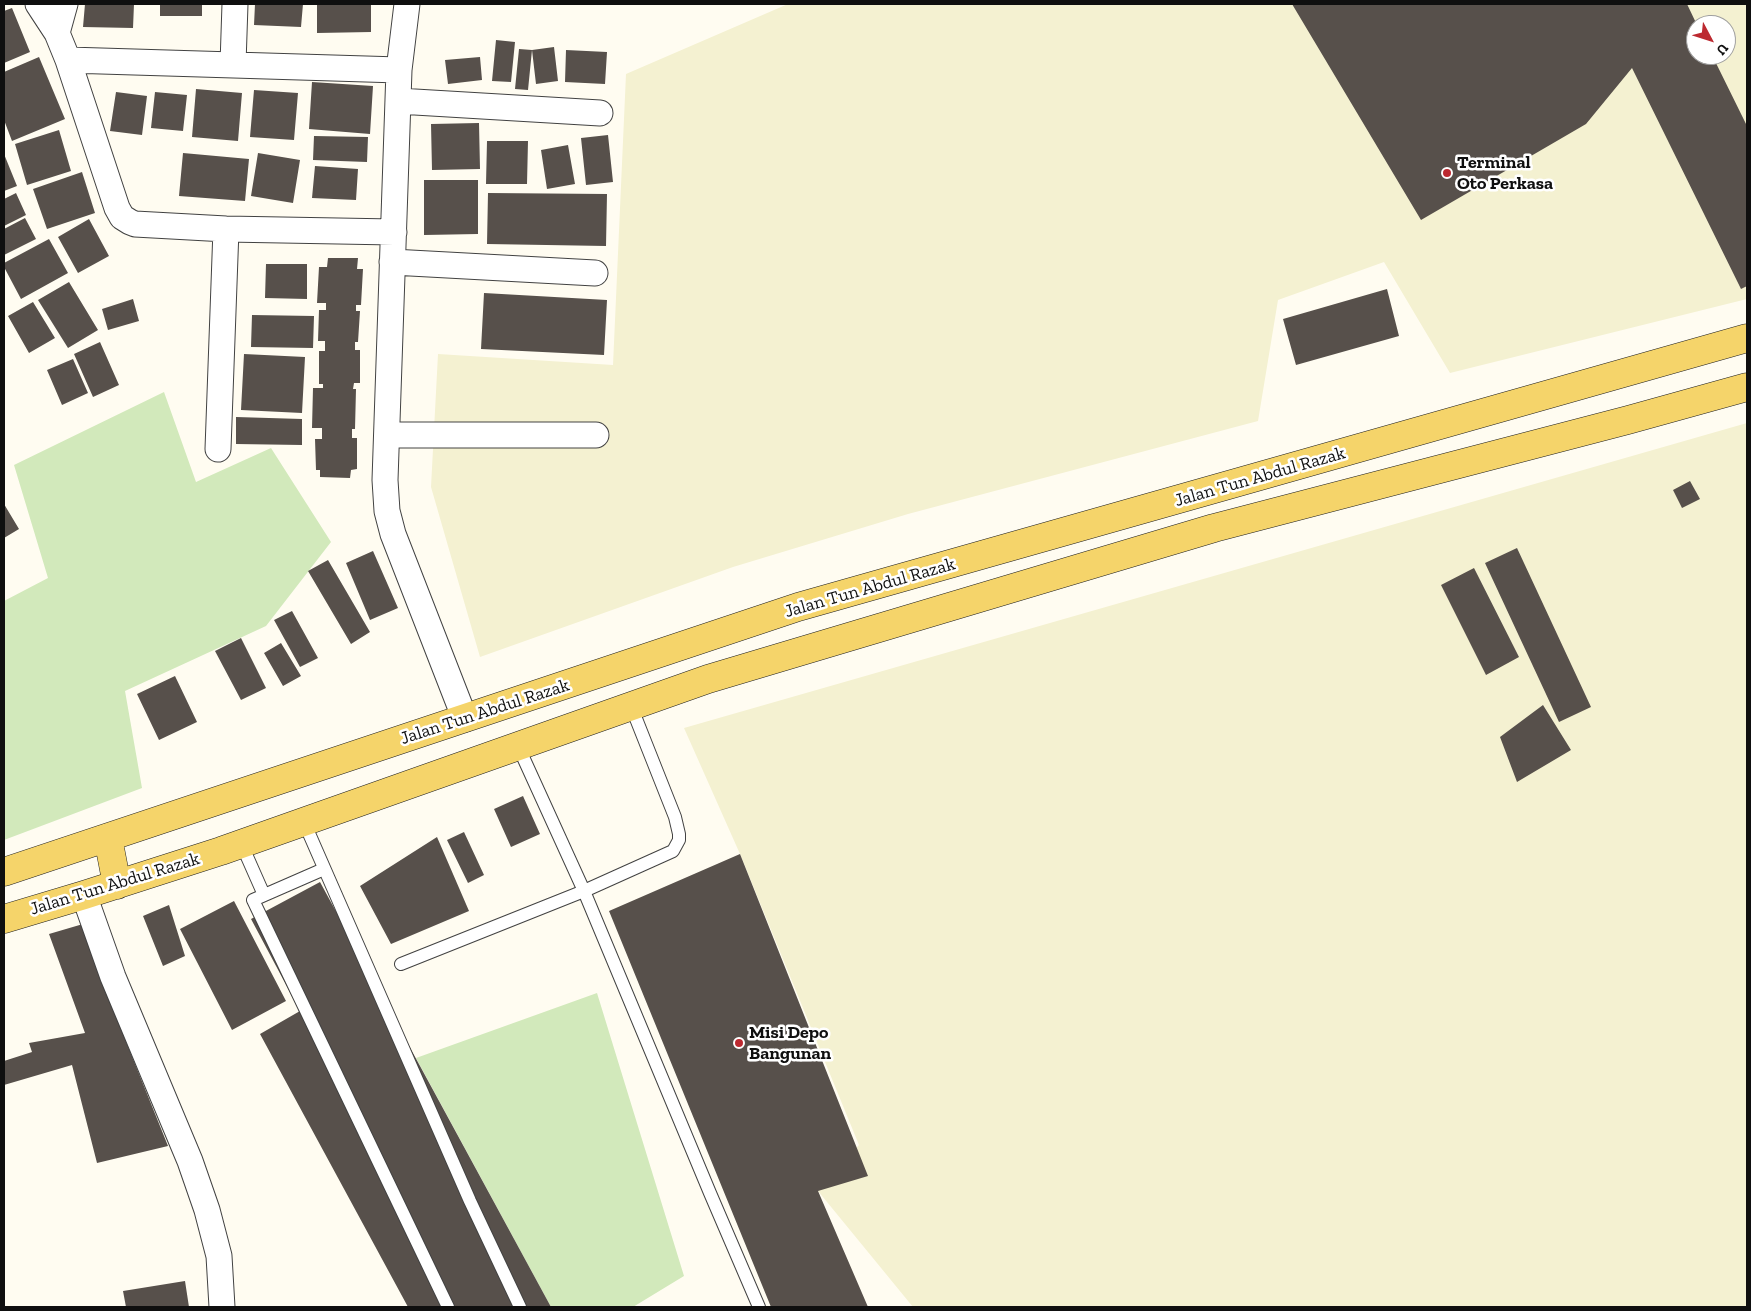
<!DOCTYPE html>
<style>
body{margin:0}
#map{position:relative;width:1751px;height:1311px;overflow:hidden;background:#fffcf1;font-family:"Zilla Slab",serif}
canvas{display:block}
.frame{position:absolute;inset:0;border:5px solid #0f0f0f;pointer-events:none}
.north{position:absolute;left:1686px;top:15px;width:50px;height:50px;box-sizing:border-box;background:#fff;border:1px solid #9f9f9f;border-radius:50%;rotate:130deg;font-size:14px;font-weight:700;line-height:20px;text-align:center;color:#0f0f0f}
.north::after{content:'';display:block;margin:auto;width:18px;height:22px;background:#bc2930;clip-path:polygon(50% 0,100% 100%,50% 72%,0 100%)}
</style>
<div id="map">
<canvas width="1751" height="1311"></canvas>
<div class="frame"></div>
<div class="north">U</div>
</div>
<script>
const ctx = document.querySelector('canvas').getContext('2d');
ctx.lineJoin = 'round';
function fillPath(path, color) { ctx.fillStyle = color; ctx.fill(path, 'evenodd'); }
const shape = rows => new Path2D(rows.map(r => 'M' + r).join(''));
function strokePath(path, color, width, dash) { ctx.strokeStyle = color; ctx.lineWidth = width; ctx.lineCap = dash ? 'butt' : 'round'; ctx.setLineDash(dash || []); ctx.stroke(path); }
function drawText(font, color, halo, rows, align = 'center') {
  ctx.font = font + ' "Zilla Slab",serif'; ctx.lineWidth = 5; ctx.setLineDash([]); ctx.textBaseline = 'middle'; ctx.strokeStyle = halo; ctx.fillStyle = color; for (const [text, x, y, turn = 0] of rows) {
    ctx.save(); ctx.translate(x, y); ctx.rotate((+turn || 0) * Math.PI / 180); ctx.textAlign = isNaN(turn) ? turn : align; if (halo) ctx.strokeText(text, 0, 0); ctx.fillText(text, 0, 0); ctx.restore();
  }
}
fillPath(shape([
 [788,4,1747,4,1747,299,1450,373,1384,262,1278,300,1258,421,908,514,733,567,480,657,431,487,438,354,613,365,626,74],
 [1696,25,1726,25,1726,55,1696,55],
 [1747,423,1747,1307,913,1307,818,1191,859,1145,740,854,684,728]
]), '#f4f1d1');
fillPath(shape([
 [164,392,196,482,271,448,331,542,266,626,125,691,142,788,4,840,4,601,48,578,14,465],
 [597,993,684,1276,633,1307,551,1307,416,1058]
]), '#d2e9bb');
fillPath(shape([
 [85,4,134,4,133,28,83,27],
 [160,4,202,4,202,16,160,16],
 [255,4,303,4,301,27,254,25],
 [317,4,371,4,371,32,317,33],
 [1292,4,1687,4,1697,25,1696,55,1712,55,1747,126,1747,286,1741,289,1632,68,1586,124,1421,220],
 [12,8,30,52,4,63,4,11],
 [496,40,515,42,511,82,492,81],
 [554,47,558,81,536,84,532,50],
 [519,49,532,50,528,90,515,89],
 [566,50,607,52,605,84,565,82],
 [39,57,65,119,12,141,4,120,4,72],
 [480,57,482,80,448,84,445,60],
 [312,82,373,86,370,134,309,129],
 [196,89,242,93,238,141,192,137],
 [254,90,298,93,294,140,250,137],
 [116,92,147,96,142,135,110,131],
 [155,92,187,95,183,131,151,128],
 [479,123,480,169,432,170,431,124],
 [59,130,71,171,27,185,15,144],
 [608,135,613,182,586,185,581,138],
 [314,136,368,137,367,162,313,160],
 [487,141,528,141,527,184,486,184],
 [568,145,575,184,547,189,541,150],
 [183,153,249,159,245,201,179,196],
 [258,153,300,160,293,203,251,196],
 [4,154,17,186,4,191],
 [315,166,358,169,356,200,312,198],
 [82,172,95,213,47,229,33,189],
 [424,180,478,180,478,234,424,235],
 [16,193,26,215,4,226,4,199],
 [488,193,607,194,606,246,487,244],
 [25,218,36,239,4,255,4,229],
 [89,219,109,256,78,273,58,237],
 [49,239,68,273,21,299,4,267,4,263],
 [328,258,358,258,357,269,363,269,361,305,356,305,356,311,360,311,358,342,355,342,355,350,360,350,360,383,354,383,353,389,356,389,355,429,352,429,352,438,357,438,357,469,351,470,350,478,320,477,320,470,316,470,315,439,322,439,322,428,312,428,313,388,323,388,323,384,319,384,319,351,325,351,325,341,318,341,319,310,326,310,326,303,317,303,319,267,327,267],
 [266,264,307,264,307,299,265,298],
 [69,282,98,330,68,348,38,300],
 [1387,289,1399,336,1296,365,1283,319],
 [484,293,607,300,604,355,481,349],
 [133,299,139,321,108,330,102,309],
 [33,302,55,338,29,353,8,316],
 [252,315,314,316,313,348,251,347],
 [100,342,119,385,93,397,74,354],
 [244,354,305,357,302,413,241,410],
 [73,359,88,393,62,405,47,370],
 [236,417,302,419,302,445,236,444],
 [1690,481,1700,499,1682,508,1673,490],
 [4,504,19,529,4,538],
 [1517,548,1591,707,1559,722,1485,563],
 [373,551,398,608,370,620,346,563],
 [328,560,370,632,351,644,308,571],
 [1474,568,1519,657,1486,675,1441,585],
 [292,611,318,658,300,667,274,620],
 [241,638,266,688,241,700,215,651],
 [281,643,301,676,283,686,264,653],
 [175,676,197,722,159,740,137,694],
 [1543,705,1571,750,1517,782,1500,737],
 [523,796,540,834,511,847,494,809],
 [464,832,484,875,468,883,447,840],
 [437,837,469,911,391,944,360,886],
 [740,854,868,1176,818,1191,868,1307,771,1307,609,911],
 [320,882,551,1307,408,1307,260,1034,300,1011,251,919],
 [234,901,286,1001,232,1030,180,929],
 [169,905,185,956,163,966,143,916],
 [83,924,123,1034,168,1146,97,1163,72,1065,4,1085,4,1061,32,1052,29,1043,85,1033,49,934],
 [185,1281,189,1307,126,1307,123,1291]
]), '#57504b');
const service = shape([
 [518,746,584,891,710,1193,759,1307],
 [304,822,470,1201,520,1307],
 [241,843,264,895],
 [324,869,253,900,448,1307],
 [401,964,584,891,673,851,679,840,679,834,675,817,631,706]
]);
const minor = shape([
 [38,4,57,33,68,60],
 [407,4,399,70,385,480,387,511,393,534,465,719],
 [57,33,65,4],
 [233,64,235,4],
 [398,101,600,113],
 [394,232,226,229,135,224,130,222,122,217,117,208,68,60,399,70],
 [392,262,595,273],
 [387,435,596,435],
 [218,449,226,229],
 [84,895,113,977,190,1161,207,1210,219,1256,222,1307]
]);
const primary = shape([
 [108,838,117,885],
 [4,872,798,607,1747,338],
 [4,919,84,895,221,851,708,679,1214,528,1628,420,1747,387]
]);
strokePath(service, '#424242', 14);
strokePath(minor, '#424242', 27);
strokePath(primary, '#202020', 29);
strokePath(service, '#fff', 12);
strokePath(minor, '#fff', 25);
strokePath(primary, '#f5d46a', 28);
for (const [x, y, r, color] of [
 [1447,173,5,"#bc2930"],
 [739,1043,5,"#bc2930"]
]) { const dot = new Path2D(); dot.arc(x, y, r, 0, 2 * Math.PI); ctx.fillStyle = color; ctx.fill(dot); strokePath(dot, '#fff', 2); }
drawText('bold 18px', '#0f0f0f', '#fff', [
 ["Terminal",1457,163],
 ["Oto Perkasa",1457,184],
 ["Misi Depo",749,1033],
 ["Bangunan",749,1054]
], 'left');
drawText('18px', '#0f0f0f', '#fff', [
 ["Jalan Tun Abdul Razak",1260,477,-16],
 ["Jalan Tun Abdul Razak",870,588,-16],
 ["Jalan Tun Abdul Razak",485,712,-18],
 ["Jalan Tun Abdul Razak",115,884,-17]
]);
</script>
